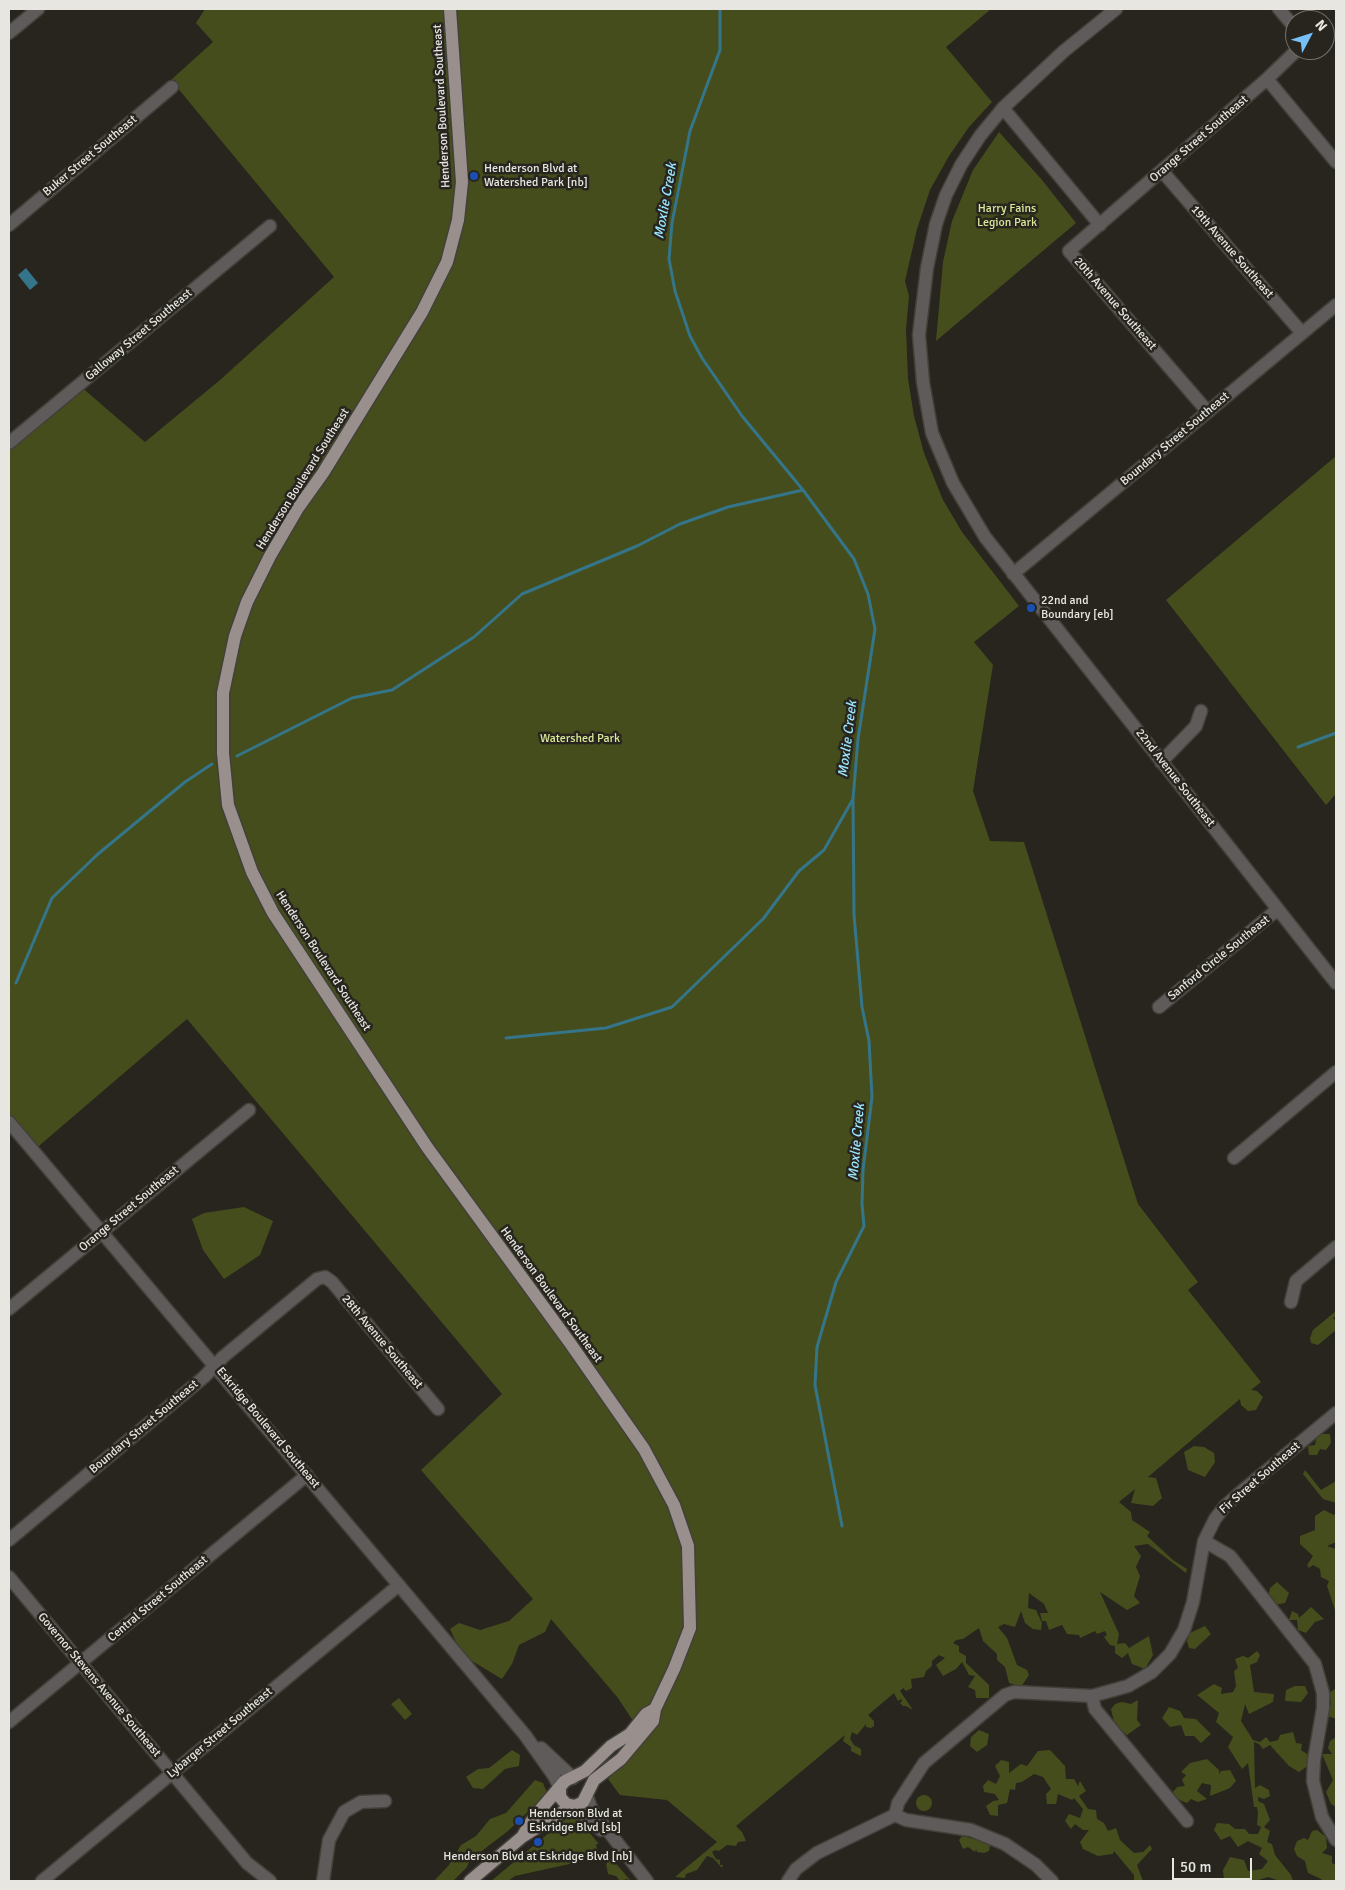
<!DOCTYPE html>
<style>
body{margin:0}
#map{position:relative;width:1345px;height:1890px;overflow:hidden;background:#27251e;font-family:Signika,sans-serif}
canvas{display:block}
.frame{position:absolute;inset:0;border:10px solid #e7e6e1;pointer-events:none}
.north{position:absolute;left:1285px;top:10px;width:50px;height:50px;box-sizing:border-box;background:#27251e;border:1px solid #74726c;border-radius:50%;rotate:50deg;font-size:14px;font-weight:700;line-height:20px;text-align:center;color:#e7e6e1}
.north::after{content:'';display:block;margin:auto;width:18px;height:22px;background:#77bff7;clip-path:polygon(50% 0,100% 100%,50% 72%,0 100%)}
.scale{position:absolute;left:1172px;top:1858px;width:80px;height:22px;box-sizing:border-box;border:2px solid #e7e6e1;border-top:0;padding-left:6px;font-size:15px;line-height:18px;white-space:nowrap;color:#e7e6e1;-webkit-text-stroke:4px #27251e;paint-order:stroke}
</style>
<div id="map">
<canvas width="1345" height="1890"></canvas>
<div class="frame"></div>
<div class="north">N</div>
<div class="scale">50 m</div>
</div>
<script>
const ctx = document.querySelector('canvas').getContext('2d');
ctx.lineJoin = 'round';
function fillPath(path, color) { ctx.fillStyle = color; ctx.fill(path, 'evenodd'); }
const shape = rows => new Path2D(rows.map(r => 'M' + r).join(''));
function strokePath(path, color, width, dash) { ctx.strokeStyle = color; ctx.lineWidth = width; ctx.lineCap = dash ? 'butt' : 'round'; ctx.setLineDash(dash || []); ctx.stroke(path); }
function drawText(font, color, halo, rows, align = 'center') {
  ctx.font = font + ' Signika,sans-serif'; ctx.lineWidth = 5; ctx.setLineDash([]); ctx.textBaseline = 'middle'; ctx.strokeStyle = halo; ctx.fillStyle = color; for (const [text, x, y, turn = 0] of rows) {
    ctx.save(); ctx.translate(x, y); ctx.rotate((+turn || 0) * Math.PI / 180); ctx.textAlign = isNaN(turn) ? turn : align; if (halo) ctx.strokeText(text, 0, 0); ctx.fillText(text, 0, 0); ctx.restore();
  }
}
fillPath(shape([
 [205,9,991,9,946,47,992,102,969,127,949,156,930,190,917,229,905,281,909,296,906,329,908,379,914,416,924,453,943,500,962,532,1019,606,974,642,993,665,973,791,990,841,1024,842,1138,1204,1198,1282,1188,1290,1261,1382,1251,1390,1257,1391,1263,1397,1256,1410,1248,1411,1241,1405,1240,1399,1148,1477,1156,1478,1162,1498,1153,1506,1131,1503,1135,1489,1119,1502,1131,1512,1132,1520,1150,1532,1147,1536,1173,1560,1187,1569,1186,1573,1148,1544,1134,1546,1141,1556,1136,1567,1140,1576,1134,1596,1140,1603,1127,1610,1100,1592,1119,1634,1117,1644,1125,1643,1129,1648,1149,1636,1153,1655,1145,1669,1132,1664,1128,1653,1122,1658,1115,1653,1115,1646,1110,1645,1104,1637,1107,1635,1105,1631,1097,1634,1095,1631,1080,1638,1079,1635,1067,1634,1062,1625,1049,1630,1046,1621,1042,1621,1040,1613,1048,1613,1044,1604,1029,1593,1028,1608,1036,1610,1042,1623,1041,1630,1033,1629,1025,1623,1021,1611,1015,1627,1004,1624,998,1627,1007,1638,1017,1665,1027,1670,1029,1675,1021,1687,1009,1683,1005,1667,997,1660,997,1654,983,1641,979,1628,963,1639,956,1640,953,1643,959,1646,959,1652,966,1656,966,1663,989,1685,989,1698,976,1698,975,1690,968,1687,975,1676,969,1675,962,1662,956,1669,943,1676,936,1665,945,1658,939,1655,932,1661,932,1666,926,1671,924,1677,911,1679,912,1688,906,1691,903,1688,900,1691,913,1710,906,1706,903,1706,900,1703,902,1701,901,1699,898,1701,894,1693,868,1715,874,1721,874,1726,871,1728,866,1727,866,1724,857,1735,852,1732,850,1739,854,1745,861,1749,861,1756,851,1751,851,1747,843,1741,845,1735,736,1826,742,1832,746,1841,738,1842,736,1846,727,1845,719,1851,715,1850,712,1852,716,1859,720,1860,720,1865,723,1865,722,1868,713,1858,707,1856,697,1870,686,1874,685,1878,675,1877,717,1842,667,1800,620,1795,608,1779,632,1756,647,1737,637,1727,618,1698,551,1619,545,1632,519,1645,512,1664,502,1679,462,1655,450,1629,459,1623,480,1630,509,1621,533,1599,421,1470,502,1394,187,1019,33,1151,9,1121,9,443,79,385,145,442,220,380,334,277,171,80,213,42,196,23],
 [999,132,1042,180,1076,223,936,341,943,262,952,221,973,170],
 [1336,456,1336,794,1326,805,1166,600],
 [244,1207,273,1221,260,1255,224,1279,203,1250,192,1219,204,1213],
 [1336,1311,1336,1316,1333,1318,1336,1321,1336,1330,1318,1345,1311,1343,1310,1338,1313,1330],
 [1317,1434,1330,1434,1331,1443,1326,1450,1320,1449,1317,1455,1309,1455,1308,1446,1315,1445],
 [1194,1446,1204,1447,1214,1453,1215,1462,1205,1477,1188,1470,1184,1452],
 [1305,1470,1321,1490,1336,1481,1336,1503,1323,1499,1303,1474],
 [1324,1510,1334,1515,1336,1512,1336,1542,1327,1546,1336,1549,1335,1610,1327,1586,1329,1581,1321,1577,1320,1569,1313,1565,1309,1568,1307,1565,1313,1556,1300,1544,1300,1536,1315,1530,1315,1516],
 [1277,1582,1289,1593,1285,1603,1274,1605,1268,1598,1270,1588],
 [1311,1607,1324,1619,1315,1622,1306,1633,1298,1630,1297,1620,1289,1620,1292,1611,1298,1614,1299,1618],
 [1205,1626,1211,1634,1195,1649,1189,1648,1187,1641,1190,1633],
 [1257,1651,1260,1655,1257,1662,1250,1665,1254,1692,1274,1694,1273,1702,1249,1714,1245,1704,1241,1721,1253,1740,1260,1742,1266,1737,1270,1742,1278,1740,1280,1735,1293,1732,1296,1743,1302,1744,1301,1750,1310,1756,1311,1772,1306,1767,1299,1772,1289,1766,1270,1745,1263,1749,1259,1744,1254,1742,1255,1788,1260,1785,1269,1790,1270,1796,1264,1799,1258,1797,1258,1801,1264,1804,1270,1820,1264,1827,1270,1831,1267,1842,1272,1844,1275,1855,1291,1875,1293,1881,1280,1881,1268,1877,1255,1881,1224,1881,1223,1870,1230,1857,1244,1860,1248,1871,1262,1869,1268,1861,1259,1854,1262,1848,1248,1841,1238,1847,1230,1836,1221,1840,1214,1830,1217,1823,1229,1824,1235,1829,1245,1829,1249,1834,1258,1834,1261,1827,1257,1825,1258,1813,1257,1807,1254,1807,1248,1763,1242,1769,1228,1747,1233,1737,1216,1722,1219,1713,1197,1695,1214,1684,1222,1688,1221,1694,1233,1692,1236,1686,1234,1671,1238,1668,1235,1659,1243,1656,1248,1658],
 [1295,1686,1305,1686,1308,1693,1301,1702,1285,1701,1286,1690],
 [1335,1689,1336,1689,1336,1719,1328,1716,1326,1710,1331,1704,1329,1693],
 [399,1698,412,1714,405,1720,391,1704],
 [1138,1700,1137,1720,1141,1725,1127,1735,1115,1726,1111,1709,1115,1704,1122,1702,1131,1704],
 [1169,1707,1180,1711,1184,1718,1196,1719,1211,1734,1201,1743,1194,1736,1185,1736,1181,1725,1170,1727,1162,1718],
 [979,1730,989,1734,987,1745,977,1752,970,1746,971,1737],
 [1336,1737,1336,1807,1331,1804,1326,1792,1333,1780,1322,1754,1332,1754,1328,1748,1330,1741],
 [512,1750,520,1755,519,1766,505,1769,483,1789,473,1788,466,1777,478,1769,489,1768],
 [1050,1750,1065,1766,1066,1779,1074,1779,1078,1786,1080,1781,1086,1791,1079,1796,1088,1809,1096,1810,1097,1819,1104,1823,1108,1831,1116,1828,1120,1840,1134,1853,1143,1852,1150,1845,1152,1849,1137,1865,1143,1881,1134,1881,1134,1875,1114,1851,1113,1854,1098,1856,1083,1849,1080,1842,1089,1830,1083,1830,1075,1824,1071,1829,1065,1821,1069,1814,1080,1818,1083,1809,1074,1798,1072,1800,1058,1794,1056,1804,1047,1804,1046,1794,1051,1789,1043,1777,1034,1774,1022,1782,1016,1783,1015,1790,1010,1789,1007,1803,998,1805,998,1816,990,1815,986,1806,993,1801,999,1800,995,1794,984,1792,983,1786,988,1780,996,1784,1000,1776,995,1766,1001,1760,1009,1762,1009,1773,1021,1764,1027,1766,1038,1751],
 [1207,1759,1219,1770,1219,1774,1221,1771,1230,1770,1236,1781,1230,1788,1210,1796,1211,1785,1202,1783,1197,1791,1207,1799,1198,1802,1191,1799,1187,1803,1177,1799,1173,1792,1177,1787,1185,1786,1182,1780,1186,1775,1181,1772,1190,1763],
 [535,1780,543,1783,547,1793,508,1831,470,1860,467,1867,453,1881,434,1881,449,1865,461,1845,476,1836,490,1819,506,1813],
 '916 1803a8 8 0 1 1 16 0a8 8 0 1 1-16 0Z',
 [573,1816,578,1819,599,1844,596,1844,598,1852,583,1861,515,1876,508,1881,491,1881,567,1818],
 [1317,1830,1326,1837,1327,1848,1322,1853,1332,1856,1332,1863,1336,1865,1336,1881,1322,1881,1321,1879,1308,1873,1305,1861,1297,1856,1294,1849,1297,1841,1304,1838,1308,1840,1312,1831],
 [962,1836,986,1842,990,1846,989,1851,984,1853,977,1852,976,1849,975,1852,968,1847,963,1849,959,1840],
 [611,1858,631,1881,627,1879,620,1881,616,1876,608,1874,606,1864]
]), '#464d1c');
fillPath(shape([
 [26,268,38,283,30,290,18,275]
]), '#357589');
strokePath(shape([
 [720,9,720,50,690,131,672,223,669,259,675,291,690,336,702,358,742,416,803,490,854,559,868,594,875,629,858,739,853,799,854,915,862,1007,869,1041,872,1097,863,1170,862,1204,864,1226,836,1282,817,1347,815,1385,842,1526],
 [1298,747,1336,733],
 [237,756,352,698,392,690,474,637,522,594,637,546,680,524,728,507,803,490],
 [16,983,52,898,98,854,185,782,212,764],
 [506,1038,606,1028,672,1007,763,919,799,871,824,850,853,799]
]), '#357589', 3);
const minor = shape([
 [1116,9,1064,51,1003,108,980,136,961,165,946,195,936,224,927,268,919,335,923,382,932,433,953,483,985,537,1336,983],
 [1279,9,1295,28],
 [9,33,38,9],
 [1267,79,1336,162],
 [1003,108,1100,225],
 [1162,171,1302,333],
 [9,225,172,87],
 [1208,412,1069,251,1267,79,1297,50],
 [9,443,270,226],
 [1013,574,1336,305],
 [1161,762,1196,726,1201,711],
 [1159,1007,1278,909],
 [9,1122,525,1735,554,1776,560,1788],
 [1234,1158,1336,1072],
 [1291,1302,1296,1281,1336,1247],
 [9,1309,249,1110],
 [9,1540,204,1377,223,1357,317,1279,325,1277,332,1282,438,1409],
 [1204,1541,1230,1556,1315,1664,1323,1693,1323,1708,1314,1760,1313,1781,1322,1817,1336,1840],
 [9,1577,247,1863,270,1881],
 [1092,1696,1095,1709,1187,1821],
 [9,1722,307,1475],
 [541,1748,573,1778],
 [587,1797,592,1810,647,1881],
 [572,1806,601,1830],
 [895,1815,898,1803,924,1763,1005,1695,1014,1692,1092,1696,1128,1686,1152,1672,1170,1654,1184,1630,1193,1602,1204,1541,1215,1519,1225,1506,1242,1491,1336,1413],
 [42,1881,399,1585],
 [323,1881,329,1840,344,1812,361,1802,385,1801],
 [788,1881,796,1869,817,1853,895,1815,906,1820,971,1830,1005,1844,1036,1865,1052,1881]
]);
const major = shape([
 [450,9,462,182,458,220,447,262,422,312,323,473,298,508,270,556,247,602,235,636,223,693,223,753,228,805,252,872,273,913,427,1147,570,1343,644,1449,674,1505,688,1546,690,1628,674,1669,655,1709,653,1721,621,1759,594,1780,583,1802,575,1806,566,1804,560,1797,560,1788],
 [522,1837,534,1817,565,1781,585,1771,611,1746,630,1734,646,1714,655,1709],
 [470,1881,522,1837,572,1806]
]);
strokePath(minor, '#424039', 15);
strokePath(major, '#424039', 15);
strokePath(minor, '#5f5b5a', 12);
strokePath(major, '#99908e', 12);
for (const [x, y, r, color] of [
 [474,176,5,"#1a4fb4"],
 [1031,608,5,"#1a4fb4"],
 [519,1821,5,"#1a4fb4"],
 [538,1842,5,"#1a4fb4"]
]) { const dot = new Path2D(); dot.arc(x, y, r, 0, 2 * Math.PI); ctx.fillStyle = color; ctx.fill(dot); strokePath(dot, '#27251e', 2); }
drawText('12px', '#e7e6e1', '#27251e', [
 ["Henderson Boulevard Southeast",442,106,-93],
 ["Orange Street Southeast",1199,139,-41],
 ["Buker Street Southeast",90,156,-40],
 ["19th Avenue Southeast",1232,252,49],
 ["20th Avenue Southeast",1115,304,49],
 ["Galloway Street Southeast",139,335,-40],
 ["Boundary Street Southeast",1175,439,-40],
 ["Henderson Boulevard Southeast",303,479,-58],
 ["22nd Avenue Southeast",1175,778,52],
 ["Sanford Circle Southeast",1219,958,-39],
 ["Henderson Boulevard Southeast",323,961,57],
 ["Orange Street Southeast",129,1209,-40],
 ["Henderson Boulevard Southeast",551,1295,54],
 ["28th Avenue Southeast",382,1342,50],
 ["Boundary Street Southeast",144,1427,-40],
 ["Eskridge Boulevard Southeast",268,1428,50],
 ["Fir Street Southeast",1260,1478,-41],
 ["Central Street Southeast",158,1599,-40],
 ["Governor Stevens Avenue Southeast",99,1685,50],
 ["Lybarger Street Southeast",220,1733,-40]
]);
drawText('12px', '#e7e6e1', '#27251e', [
 ["Henderson Blvd at",484,169],
 ["Watershed Park [nb]",484,183],
 ["22nd and",1041,601],
 ["Boundary [eb]",1041,615],
 ["Henderson Blvd at",529,1814],
 ["Eskridge Blvd [sb]",529,1828],
 ["Henderson Blvd at Eskridge Blvd [nb]",538,1857,"center"]
], 'left');
drawText('12px', '#d9e899', '#27251e', [
 ["Harry Fains",1007,209],
 ["Legion Park",1007,223],
 ["Watershed Park",580,739]
]);
drawText('italic 14px', '#9be6ff', '#27251e', [
 ["Moxlie Creek",666,201,-80],
 ["Moxlie Creek",848,739,-83],
 ["Moxlie Creek",857,1142,-85]
]);
</script>
